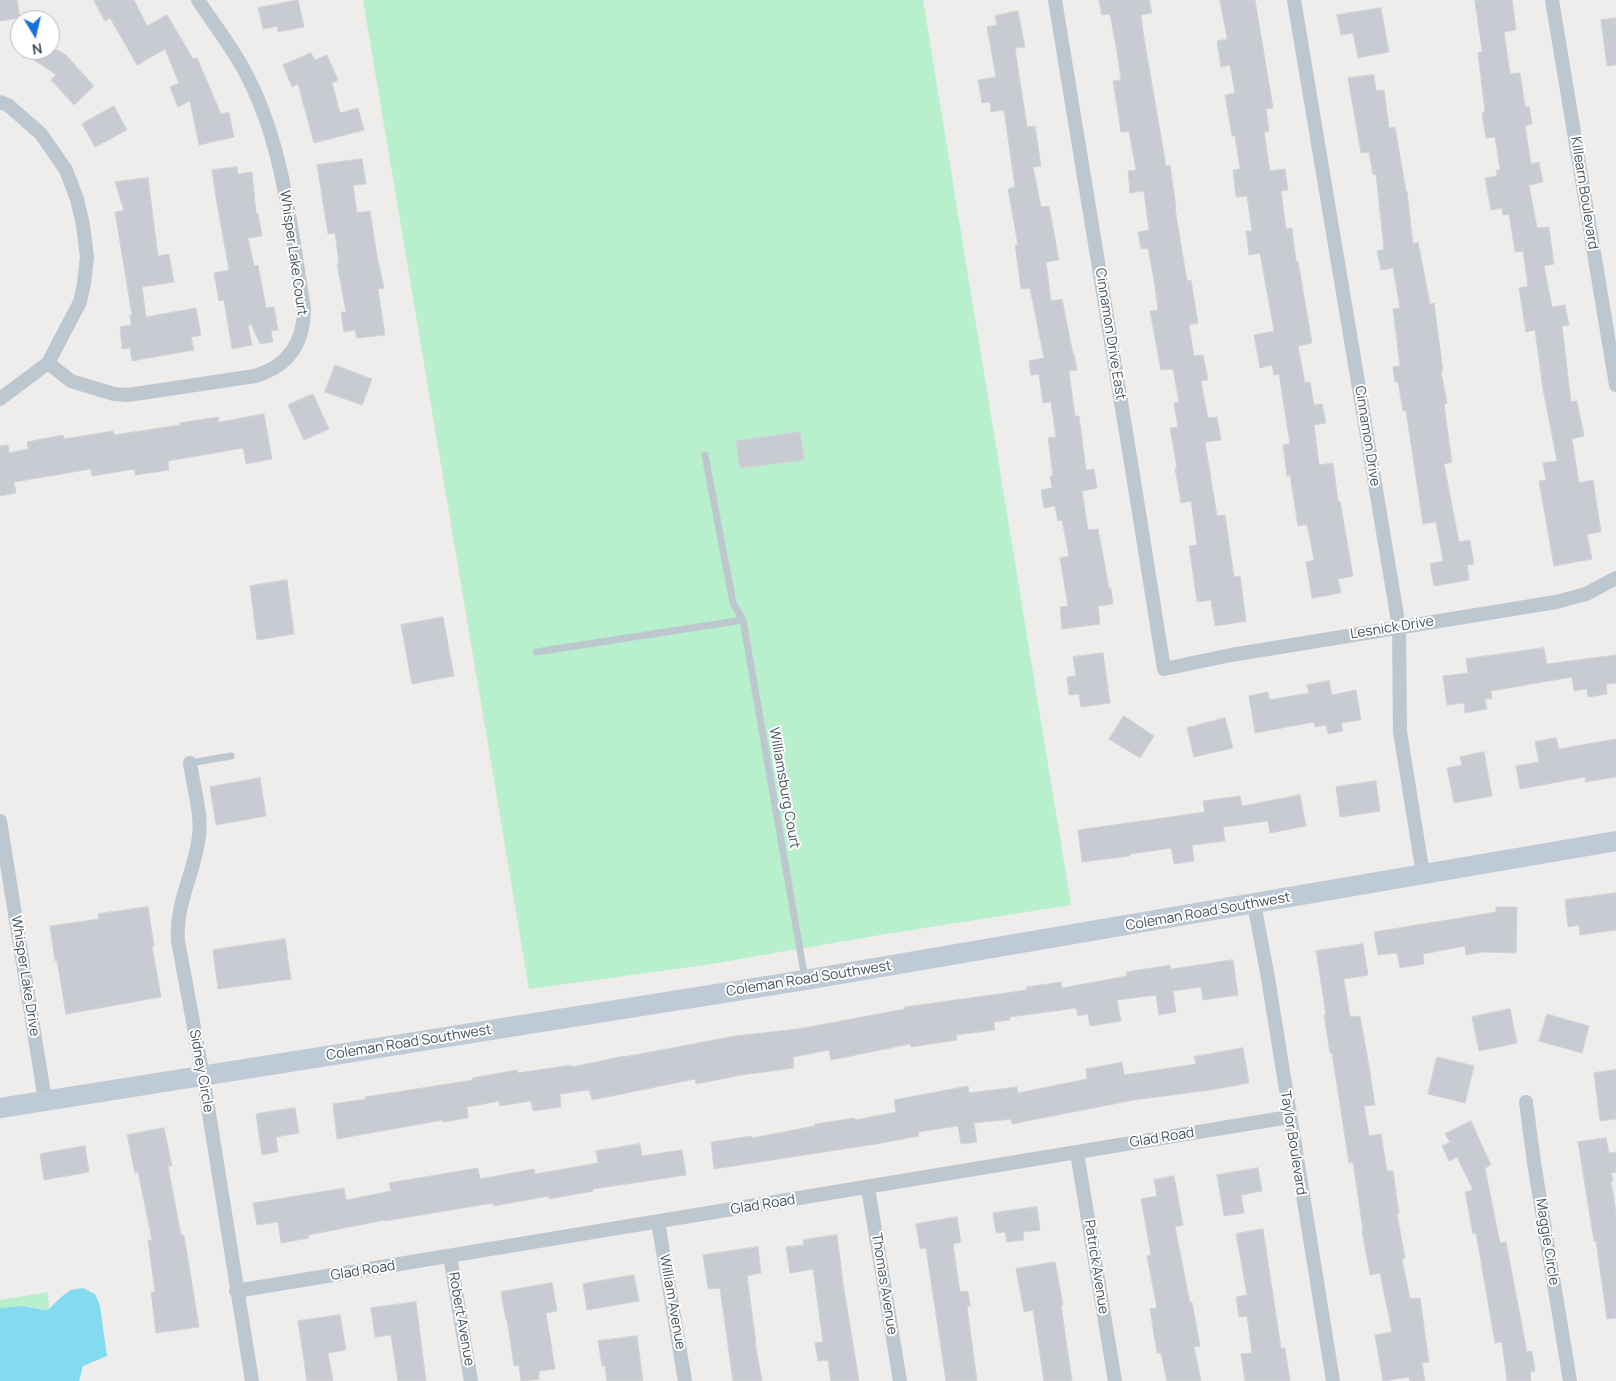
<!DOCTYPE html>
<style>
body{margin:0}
#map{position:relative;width:1616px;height:1381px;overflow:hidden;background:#efecec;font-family:Manrope,sans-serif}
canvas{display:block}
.north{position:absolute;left:10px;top:10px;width:50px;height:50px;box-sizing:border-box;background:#fff;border:1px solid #b4b9bd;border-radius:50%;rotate:171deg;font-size:14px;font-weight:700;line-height:20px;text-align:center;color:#44505a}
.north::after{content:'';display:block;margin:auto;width:18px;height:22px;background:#1473e1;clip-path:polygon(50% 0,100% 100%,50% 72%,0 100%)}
</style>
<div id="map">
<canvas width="1616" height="1381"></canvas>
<div class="north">N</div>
</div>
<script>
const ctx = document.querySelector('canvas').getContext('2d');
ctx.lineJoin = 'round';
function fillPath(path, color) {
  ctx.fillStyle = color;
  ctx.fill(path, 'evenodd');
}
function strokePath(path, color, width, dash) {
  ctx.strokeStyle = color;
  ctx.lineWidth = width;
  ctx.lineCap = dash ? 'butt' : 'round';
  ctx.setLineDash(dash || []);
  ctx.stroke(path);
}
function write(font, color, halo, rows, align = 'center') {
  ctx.font = font + ' Manrope,sans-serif';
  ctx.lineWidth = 4;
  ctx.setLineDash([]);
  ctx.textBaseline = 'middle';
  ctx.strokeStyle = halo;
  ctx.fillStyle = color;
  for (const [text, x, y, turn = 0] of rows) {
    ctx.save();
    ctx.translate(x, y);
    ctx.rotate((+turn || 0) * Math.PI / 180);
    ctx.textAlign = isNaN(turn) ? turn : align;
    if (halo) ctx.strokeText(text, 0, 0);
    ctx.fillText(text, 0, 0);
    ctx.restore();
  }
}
fillPath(new Path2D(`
 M 363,0 L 923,0 L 1071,905 L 886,934 L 705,965 L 529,989 Z
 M 48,1292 L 49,1309 L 44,1310 L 23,1306 L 0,1308 L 0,1300 Z`), '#b8efcc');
fillPath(new Path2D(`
 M 83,1288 L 95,1294 L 100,1306 L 107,1356 L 83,1366 L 79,1381 L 0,1381 L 0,1308 L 23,1306 L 44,1310 L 49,1309 L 61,1297 L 71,1290 Z`), '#84daee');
const building = new Path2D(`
 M 0,0 L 17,0 L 20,18 L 0,21 Z
 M 94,0 L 134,0 L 147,26 L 167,15 L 193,59 L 197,58 L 221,114 L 229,112 L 234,137 L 199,145 L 190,101 L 178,107 L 170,87 L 179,83 L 165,49 L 137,65 L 110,18 L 105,21 Z
 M 298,0 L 304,27 L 278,32 L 277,26 L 263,29 L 258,8 Z
 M 1099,0 L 1149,0 L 1152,13 L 1141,15 L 1143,32 L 1166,166 L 1170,165 L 1176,208 L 1175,208 L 1187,281 L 1191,280 L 1198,323 L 1189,325 L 1194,356 L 1203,355 L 1208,380 L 1201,381 L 1208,418 L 1217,417 L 1221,440 L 1205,442 L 1217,516 L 1225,515 L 1234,577 L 1240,576 L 1246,621 L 1215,626 L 1211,600 L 1197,602 L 1189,546 L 1197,545 L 1191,501 L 1181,503 L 1175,468 L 1177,468 L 1170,428 L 1178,427 L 1174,403 L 1179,402 L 1173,369 L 1161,370 L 1150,311 L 1158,310 L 1155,286 L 1148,248 L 1141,249 L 1138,232 L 1149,230 L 1144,191 L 1130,193 L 1128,171 L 1136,170 L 1129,131 L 1121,132 L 1118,112 L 1113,81 L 1121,80 L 1117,52 L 1110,14 L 1102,15 Z
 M 1220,0 L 1255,0 L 1273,108 L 1266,109 L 1269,131 L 1264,132 L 1270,171 L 1285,169 L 1288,190 L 1281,191 L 1286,229 L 1292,228 L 1296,261 L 1298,261 L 1312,343 L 1298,346 L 1305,383 L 1310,382 L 1314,405 L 1322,404 L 1326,423 L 1314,425 L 1319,465 L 1333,463 L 1338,501 L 1340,501 L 1353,576 L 1338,579 L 1341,593 L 1312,598 L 1306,562 L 1314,560 L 1307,524 L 1298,526 L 1290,475 L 1287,476 L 1283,445 L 1290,444 L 1279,374 L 1274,375 L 1272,365 L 1260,368 L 1254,335 L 1274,331 L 1260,253 L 1249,255 L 1246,231 L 1252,231 L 1247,196 L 1236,197 L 1233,170 L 1240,169 L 1235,136 L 1232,136 L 1225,95 L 1235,93 L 1230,65 L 1221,67 L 1217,41 L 1227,39 Z
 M 1475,0 L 1512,0 L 1516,30 L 1504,32 L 1510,74 L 1520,73 L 1525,107 L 1529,106 L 1532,124 L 1525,126 L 1531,164 L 1539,162 L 1543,182 L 1529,185 L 1537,228 L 1549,227 L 1554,264 L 1544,266 L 1552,307 L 1565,305 L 1569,325 L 1562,326 L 1571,402 L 1577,401 L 1584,436 L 1572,439 L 1579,483 L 1593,480 L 1601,532 L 1587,534 L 1592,559 L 1554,566 L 1539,481 L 1546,480 L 1543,463 L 1557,461 L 1543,389 L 1535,330 L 1526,332 L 1519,288 L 1528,286 L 1523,251 L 1515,252 L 1509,214 L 1503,215 L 1502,208 L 1491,210 L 1485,178 L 1497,176 L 1496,170 L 1500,170 L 1495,137 L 1486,138 L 1482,113 L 1485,112 L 1478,53 L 1482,52 Z
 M 1381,8 L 1389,52 L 1358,58 L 1353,33 L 1341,35 L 1337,15 Z
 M 1018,11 L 1025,47 L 1015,48 L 1027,127 L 1035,126 L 1041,166 L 1033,167 L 1041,207 L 1049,206 L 1059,260 L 1046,262 L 1051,301 L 1062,299 L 1073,354 L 1074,354 L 1077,370 L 1069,371 L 1075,416 L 1079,416 L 1086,470 L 1094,469 L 1097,488 L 1082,491 L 1088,530 L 1098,529 L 1109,588 L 1111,588 L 1113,604 L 1098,606 L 1100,624 L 1062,629 L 1060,607 L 1068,606 L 1060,558 L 1069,556 L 1062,520 L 1058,521 L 1055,506 L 1044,508 L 1041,490 L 1052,488 L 1050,476 L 1053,476 L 1048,438 L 1056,437 L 1051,402 L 1043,403 L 1039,374 L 1031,375 L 1029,361 L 1044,358 L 1030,288 L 1021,289 L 1015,245 L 1018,245 L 1008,189 L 1015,187 L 1004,110 L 991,112 L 990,102 L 982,103 L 978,80 L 996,77 L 987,27 L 997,25 L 995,16 Z
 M 1616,18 L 1616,65 L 1607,66 L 1601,20 Z
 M 19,50 L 57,50 L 66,55 L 94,86 L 74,105 L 51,80 L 56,75 Z
 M 311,53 L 315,60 L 327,55 L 338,80 L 332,83 L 340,113 L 358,108 L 364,130 L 314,143 L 298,84 L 292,87 L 283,65 Z
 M 1374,75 L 1376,91 L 1384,90 L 1389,128 L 1395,127 L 1406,191 L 1407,191 L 1413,244 L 1418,242 L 1430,304 L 1434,303 L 1443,371 L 1441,371 L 1447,403 L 1444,404 L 1452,462 L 1444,464 L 1459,542 L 1470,540 L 1474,564 L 1467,565 L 1469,580 L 1434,586 L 1430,564 L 1443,561 L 1436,522 L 1423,524 L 1406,411 L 1403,411 L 1398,382 L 1395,382 L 1393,367 L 1400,366 L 1393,309 L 1400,308 L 1393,268 L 1381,270 L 1377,251 L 1384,249 L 1376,174 L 1373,175 L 1369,152 L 1361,153 L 1348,78 Z
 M 114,106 L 127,130 L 95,147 L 82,124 Z
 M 362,159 L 366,184 L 353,185 L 357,213 L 370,211 L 377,256 L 384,288 L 378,289 L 385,335 L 357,338 L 355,330 L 344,332 L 341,312 L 346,312 L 337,264 L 339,263 L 335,233 L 328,234 L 317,165 Z
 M 237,167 L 238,174 L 252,172 L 256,213 L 258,213 L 262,236 L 248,238 L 254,266 L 258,265 L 266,308 L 274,307 L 278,330 L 271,331 L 273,342 L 260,344 L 251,324 L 248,325 L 252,345 L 232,349 L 224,300 L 219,301 L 214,273 L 229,270 L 216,198 L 212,170 Z
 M 148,178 L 158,256 L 169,254 L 174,282 L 142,287 L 146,317 L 196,308 L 201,335 L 191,337 L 194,350 L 132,361 L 130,348 L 122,349 L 120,327 L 131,325 L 130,315 L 132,315 L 115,212 L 124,211 L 115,182 Z
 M 335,365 L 372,379 L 362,405 L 325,392 Z
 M 313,394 L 329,429 L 304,440 L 288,405 Z
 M 264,414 L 272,459 L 246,464 L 243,448 L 168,461 L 169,470 L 135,475 L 135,469 L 92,476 L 91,469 L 14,482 L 16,493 L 0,496 L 0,446 L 8,445 L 9,453 L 28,449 L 27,442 L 63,435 L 64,439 L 113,431 L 114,435 L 180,425 L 180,423 L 218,417 L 219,422 Z
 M 800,432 L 804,460 L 740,468 L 736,441 Z
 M 287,580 L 294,634 L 257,640 L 250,586 Z
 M 443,617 L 454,676 L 412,684 L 401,625 Z
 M 1544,648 L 1547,664 L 1616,655 L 1616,683 L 1606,684 L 1607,694 L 1588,697 L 1587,689 L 1574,691 L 1572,677 L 1491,691 L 1492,699 L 1485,699 L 1487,709 L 1465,713 L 1464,703 L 1447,705 L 1443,676 L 1468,673 L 1466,659 Z
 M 1103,653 L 1110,703 L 1081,707 L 1079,694 L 1069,695 L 1067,677 L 1076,676 L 1073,657 Z
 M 1329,681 L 1332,695 L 1356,690 L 1361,720 L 1341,723 L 1343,731 L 1328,734 L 1326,725 L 1315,727 L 1314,722 L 1255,733 L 1249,696 L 1268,692 L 1269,700 L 1309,693 L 1307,685 Z
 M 1124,716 L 1154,736 L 1140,758 L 1109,739 Z
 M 1225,718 L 1233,748 L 1194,757 L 1187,728 Z
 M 1556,738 L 1559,749 L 1616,739 L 1616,777 L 1585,782 L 1585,777 L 1520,789 L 1516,766 L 1539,762 L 1535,742 Z
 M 1484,752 L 1492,796 L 1454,803 L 1447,768 L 1462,765 L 1460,757 Z
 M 260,778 L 266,816 L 216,825 L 210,787 Z
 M 1376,781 L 1380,811 L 1340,817 L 1336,787 Z
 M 1300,795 L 1306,826 L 1270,833 L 1268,821 L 1223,827 L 1225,841 L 1192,845 L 1194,861 L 1174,864 L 1171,848 L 1130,854 L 1130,856 L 1082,862 L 1078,830 L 1205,812 L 1203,801 L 1240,796 L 1242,806 Z
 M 1616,893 L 1616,930 L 1580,935 L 1579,925 L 1568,927 L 1565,900 Z
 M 148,907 L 154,946 L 152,946 L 161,997 L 66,1014 L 57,960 L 55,961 L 50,926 L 99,919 L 98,914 Z
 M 1496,907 L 1517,907 L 1516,953 L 1483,952 L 1466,955 L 1465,946 L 1423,954 L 1424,964 L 1400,968 L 1397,953 L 1378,955 L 1374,932 L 1496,912 Z
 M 285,939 L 291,979 L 218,989 L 213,950 Z
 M 1363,944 L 1368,975 L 1344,979 L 1350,1017 L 1360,1016 L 1369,1066 L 1375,1105 L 1364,1106 L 1369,1136 L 1381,1134 L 1387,1171 L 1393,1171 L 1399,1214 L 1397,1214 L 1405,1258 L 1402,1259 L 1410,1299 L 1420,1298 L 1429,1362 L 1422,1363 L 1425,1381 L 1410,1381 L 1409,1377 L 1383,1381 L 1375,1335 L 1392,1332 L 1380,1273 L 1370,1275 L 1362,1231 L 1363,1230 L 1353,1162 L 1349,1163 L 1332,1053 L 1330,1053 L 1324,1015 L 1326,1015 L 1316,951 Z
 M 1233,960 L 1238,995 L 1203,1000 L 1201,987 L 1173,991 L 1176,1012 L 1159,1015 L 1156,995 L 1117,1000 L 1121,1021 L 1090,1026 L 1088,1014 L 1078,1016 L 1076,1008 L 1010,1017 L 1010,1020 L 994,1022 L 995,1030 L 956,1035 L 957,1040 L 911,1047 L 910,1044 L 831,1060 L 829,1050 L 793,1057 L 794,1068 L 741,1075 L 696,1084 L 695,1079 L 592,1100 L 589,1090 L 560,1094 L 561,1107 L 533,1111 L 531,1101 L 500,1106 L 499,1101 L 467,1107 L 468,1118 L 443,1122 L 443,1120 L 337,1139 L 333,1104 L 366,1099 L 365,1097 L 473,1080 L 472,1078 L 517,1070 L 518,1073 L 572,1065 L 572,1067 L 624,1056 L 624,1057 L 735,1036 L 798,1029 L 905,1009 L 905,1007 L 1027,990 L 1026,987 L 1061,982 L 1062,988 L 1127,976 L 1126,972 L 1170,965 L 1170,969 Z
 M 1510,1009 L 1517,1043 L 1479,1051 L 1472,1017 Z
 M 1547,1014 L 1589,1026 L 1582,1053 L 1539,1041 Z
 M 1243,1048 L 1249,1083 L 1210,1090 L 1134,1100 L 1012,1124 L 1011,1119 L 974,1123 L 977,1142 L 961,1144 L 958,1126 L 918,1132 L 919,1136 L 876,1144 L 714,1169 L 711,1142 L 752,1136 L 752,1138 L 815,1126 L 815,1124 L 855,1118 L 855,1120 L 896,1112 L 894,1100 L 968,1086 L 969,1093 L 1017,1087 L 1018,1093 L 1087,1079 L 1086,1069 L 1122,1062 L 1124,1075 L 1196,1064 L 1194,1057 Z
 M 1437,1057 L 1474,1066 L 1465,1103 L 1428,1094 Z
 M 1616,1070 L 1616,1119 L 1600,1121 L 1594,1073 Z
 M 295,1108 L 299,1133 L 276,1137 L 278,1152 L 262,1155 L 256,1114 Z
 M 1471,1121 L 1491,1165 L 1485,1168 L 1500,1243 L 1506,1242 L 1527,1352 L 1532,1351 L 1535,1371 L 1530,1372 L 1531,1381 L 1507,1381 L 1502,1342 L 1495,1343 L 1476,1233 L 1473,1234 L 1465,1192 L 1473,1190 L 1457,1157 L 1449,1161 L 1442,1146 L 1450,1142 L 1445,1134 Z
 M 164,1128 L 172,1166 L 168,1166 L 181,1235 L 184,1235 L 199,1327 L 156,1333 L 151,1292 L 155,1292 L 148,1240 L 152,1240 L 138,1172 L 135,1173 L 127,1135 Z
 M 1606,1138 L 1609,1153 L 1616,1152 L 1616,1172 L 1611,1173 L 1613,1181 L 1611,1181 L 1616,1211 L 1616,1318 L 1607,1319 L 1596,1241 L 1594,1241 L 1578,1142 Z
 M 640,1144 L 642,1156 L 682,1150 L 686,1175 L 593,1189 L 593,1191 L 549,1199 L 549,1196 L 494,1206 L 493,1203 L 385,1221 L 385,1220 L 308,1235 L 309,1238 L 281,1243 L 278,1222 L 257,1225 L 253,1203 L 344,1188 L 346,1200 L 391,1191 L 389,1183 L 478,1168 L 480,1179 L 534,1169 L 535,1174 L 598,1163 L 596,1151 Z
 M 85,1146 L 89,1172 L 44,1180 L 40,1154 Z
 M 1258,1168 L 1262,1191 L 1241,1195 L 1244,1213 L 1224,1216 L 1217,1175 Z
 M 1174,1176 L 1183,1225 L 1175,1227 L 1190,1303 L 1192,1302 L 1200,1346 L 1194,1347 L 1201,1381 L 1167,1381 L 1161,1353 L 1157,1353 L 1150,1309 L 1157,1308 L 1147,1256 L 1151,1255 L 1141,1199 L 1157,1196 L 1154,1180 Z
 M 1037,1207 L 1040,1230 L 1023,1232 L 1024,1240 L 1007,1242 L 1005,1232 L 996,1233 L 993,1213 Z
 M 957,1217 L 961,1242 L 953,1244 L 960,1292 L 968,1291 L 970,1306 L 967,1307 L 977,1381 L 946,1381 L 926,1248 L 920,1249 L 916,1224 Z
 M 1263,1229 L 1281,1348 L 1285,1348 L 1290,1381 L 1245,1381 L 1241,1354 L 1252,1353 L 1247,1316 L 1239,1317 L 1236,1297 L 1247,1295 L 1236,1234 Z
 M 837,1235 L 843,1283 L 859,1381 L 831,1381 L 828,1360 L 818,1361 L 815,1343 L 823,1342 L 813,1269 L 790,1273 L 786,1247 L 804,1245 L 803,1240 Z
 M 758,1247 L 761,1273 L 747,1276 L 756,1343 L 755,1343 L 762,1381 L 733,1381 L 720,1288 L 708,1289 L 703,1255 Z
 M 1055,1262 L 1063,1305 L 1061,1305 L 1072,1381 L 1044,1381 L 1033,1310 L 1024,1312 L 1016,1269 Z
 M 634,1275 L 639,1301 L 587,1310 L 583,1284 Z
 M 552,1283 L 557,1311 L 546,1313 L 555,1369 L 539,1371 L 539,1379 L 521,1381 L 519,1365 L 514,1366 L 507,1319 L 506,1320 L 501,1292 Z
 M 416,1302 L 426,1381 L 398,1381 L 391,1335 L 375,1337 L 371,1308 Z
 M 340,1315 L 346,1350 L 328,1353 L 333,1381 L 307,1381 L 298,1321 Z
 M 637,1336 L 643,1381 L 607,1381 L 605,1366 L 602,1366 L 598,1341 Z`);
fillPath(building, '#c9cbd2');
strokePath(building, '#d0d3d8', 1);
strokePath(new Path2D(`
 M 705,455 L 733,603 L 743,620 L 805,979
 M 536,652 L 743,620
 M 190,763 L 231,756`), '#bcc7cf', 7);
strokePath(new Path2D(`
 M 1055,0 L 1132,469 L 1164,669 L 1231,655 L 1556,602 L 1586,594 L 1616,578
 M 1294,0 L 1399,627 L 1400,732 L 1423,874
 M 1552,0 L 1616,385
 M 0,102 L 8,105 L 41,134 L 66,170 L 77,199 L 83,225 L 87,257 L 84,284 L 80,302 L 48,363 L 0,399
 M 48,363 L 71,381 L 114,394 L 128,395 L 255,376 C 289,366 304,342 304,308 C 290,227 284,143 244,70 C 231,46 213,23 198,0
 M 190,763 C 193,785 202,814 199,836 C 195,872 175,904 178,941 L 203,1076 L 252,1381
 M 0,821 L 45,1100
 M 1254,904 L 1267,972 L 1333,1381
 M 1526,1102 L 1534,1163 L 1570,1381
 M 1077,1153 L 1115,1381
 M 868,1188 L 900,1381
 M 658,1222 L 685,1381
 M 450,1256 L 471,1381
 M 236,1291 L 1289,1117`), '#bcc7cf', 14);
strokePath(new Path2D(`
 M 0,1108 L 805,980 L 1616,841`), '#becad6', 20);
write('14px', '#44505a', '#fff', [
 ["Killearn Boulevard",1584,193,81],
 ["Whisper Lake Court",293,253,82],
 ["Cinnamon Drive East",1110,334,81],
 ["Cinnamon Drive",1367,436,81],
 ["Lesnick Drive",1392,628,-9],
 ["Williamsburg Court",784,788,80],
 ["Coleman Road Southwest",1208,912,-10],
 ["Whisper Lake Drive",25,976,81],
 ["Coleman Road Southwest",809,979,-9],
 ["Coleman Road Southwest",409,1043,-9],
 ["Sidney Circle",201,1071,80],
 ["Glad Road",1162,1138,-9],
 ["Taylor Boulevard",1293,1143,81],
 ["Glad Road",763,1205,-9],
 ["Maggie Circle",1547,1242,81],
 ["Patrick Avenue",1096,1267,81],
 ["Glad Road",363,1271,-9],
 ["Thomas Avenue",884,1284,81],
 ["William Avenue",672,1302,80],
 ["Robert Avenue",461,1319,80]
]);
</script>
